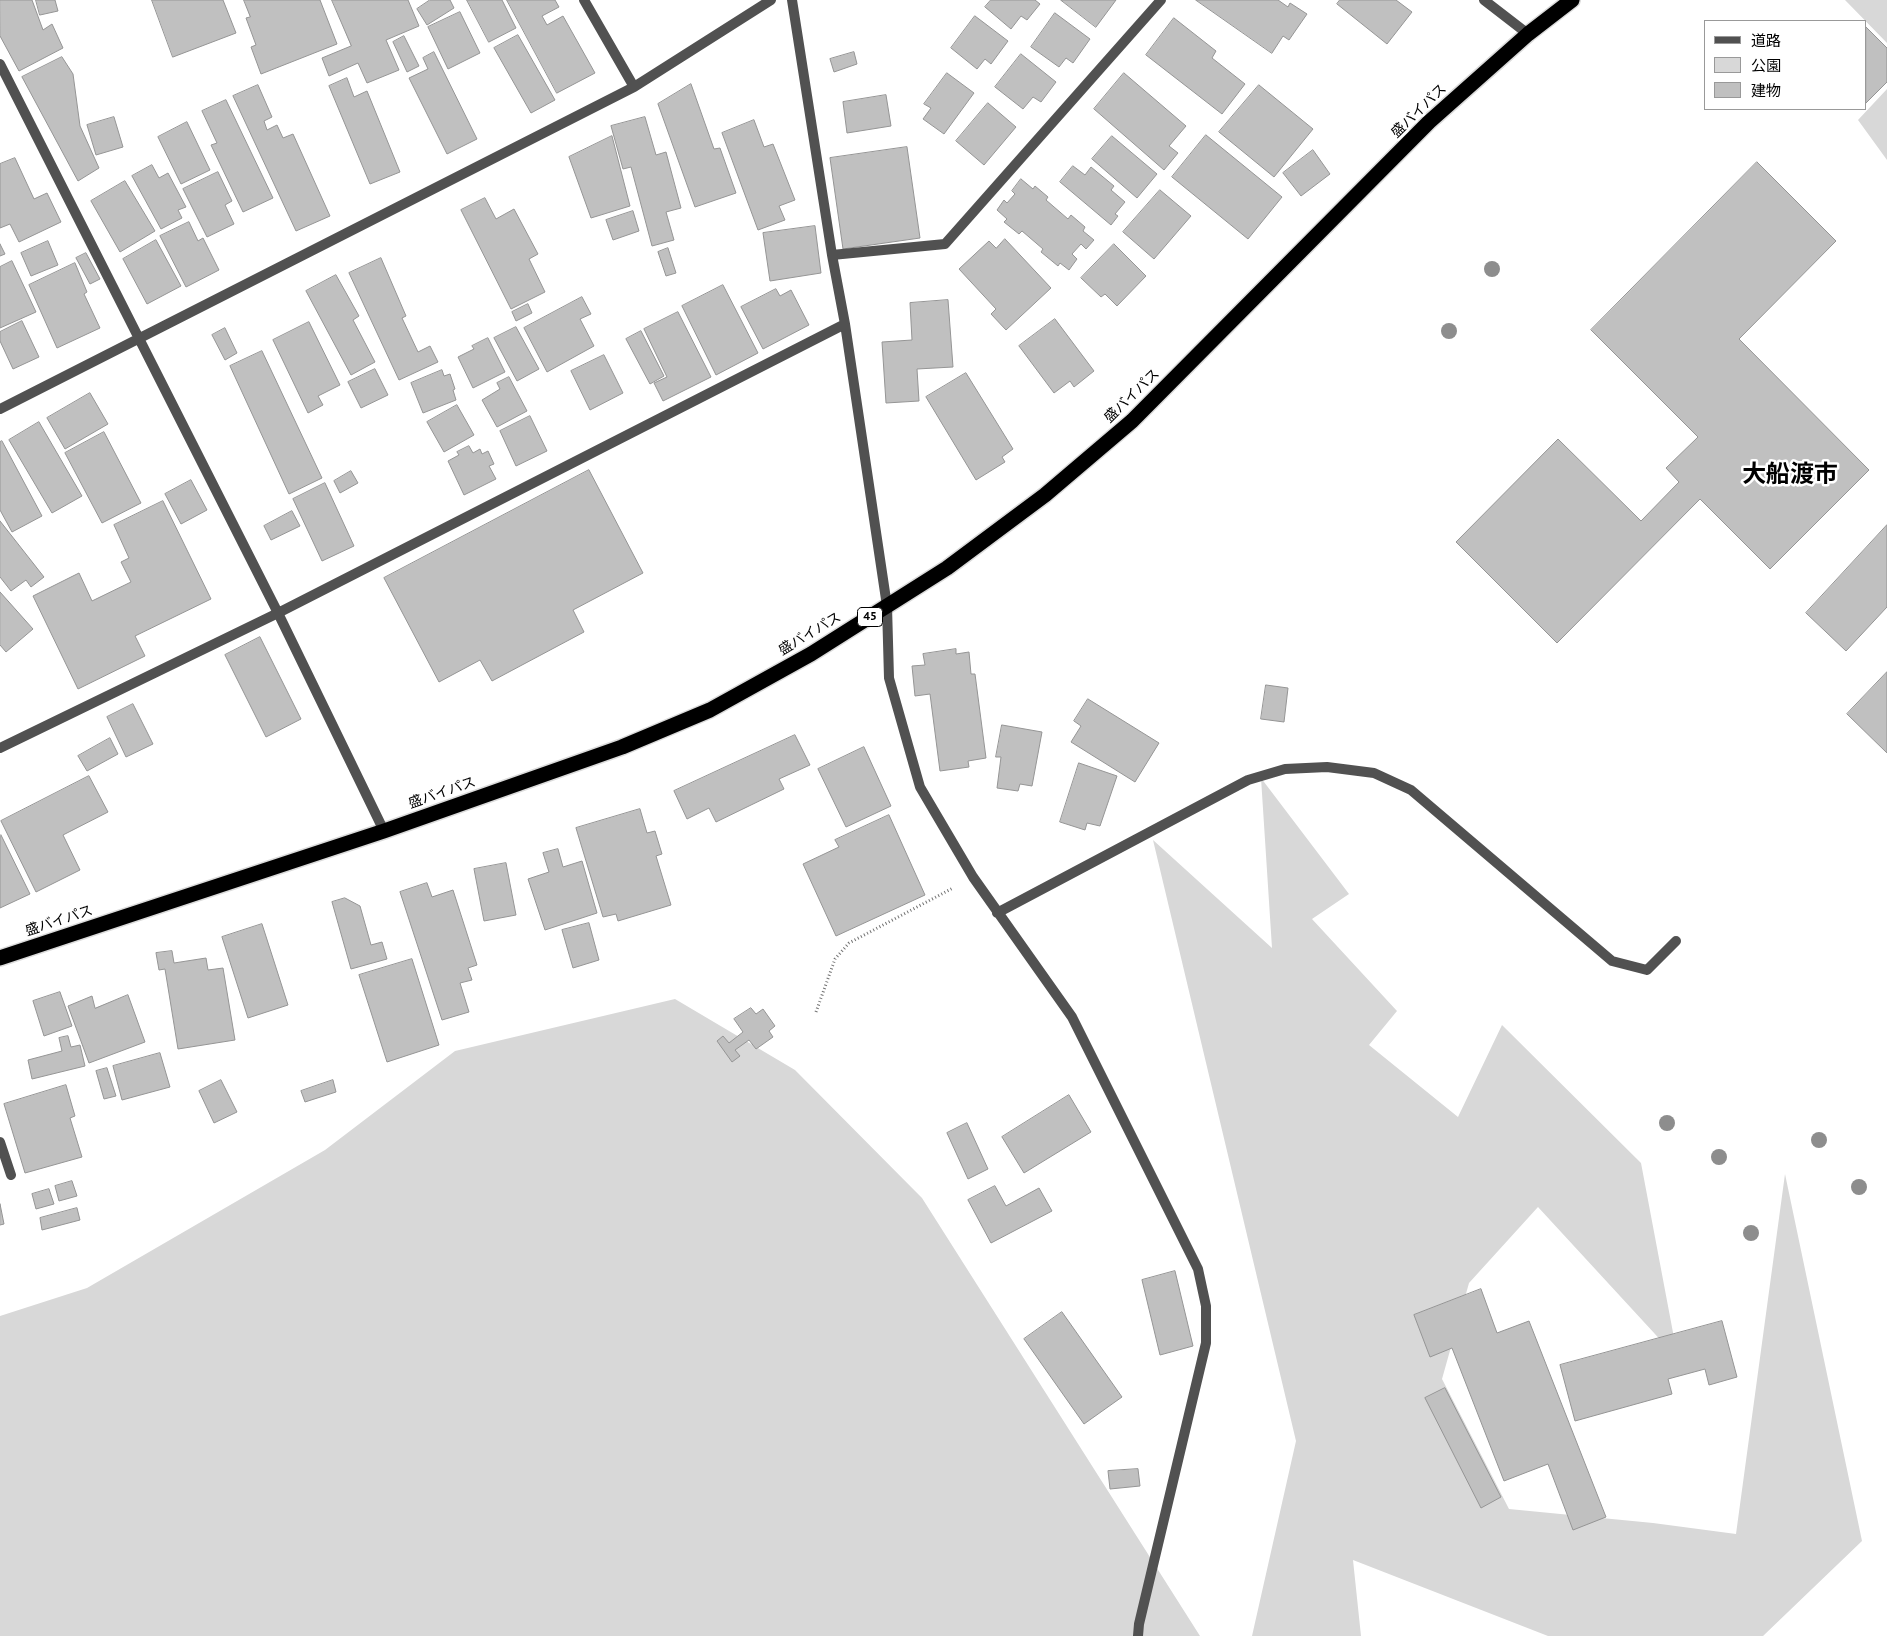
<!DOCTYPE html>
<meta charset="utf-8">
<style>
body{margin:0}
#map{position:relative;width:1887px;height:1636px;overflow:hidden;background:#fff;font-family:"PT Sans","Noto Sans JP",sans-serif}
canvas{display:block}
.legend{position:absolute;left:1704px;top:20px;width:162px;height:90px;box-sizing:border-box;background:#fff;border:1px solid #999;margin:0;padding:6px 9px;list-style:none;font-size:15px;color:#000}
.legend li{display:flex;align-items:center;gap:10px;height:25px}
.legend b{width:25px;border:1px solid #999}
</style>
<div id="map">
<canvas width="1887" height="1636"></canvas>
<ul class="legend">
<li><b style="height:6px;background:#515151"></b>道路</li>
<li><b style="height:14px;background:#d8d8d8"></b>公園</li>
<li><b style="height:14px;background:#c0c0c0"></b>建物</li>
</ul>
</div>
<script>
const ctx = document.querySelector('canvas').getContext('2d');
ctx.lineJoin = 'round';
function fillPath(path, color) {
  ctx.fillStyle = color;
  ctx.fill(path, 'evenodd');
}
function strokePath(path, color, width, dash) {
  ctx.strokeStyle = color;
  ctx.lineWidth = width;
  ctx.lineCap = dash ? 'butt' : 'round';
  ctx.setLineDash(dash || []);
  ctx.stroke(path);
}
function write(font, color, halo, rows, align = 'center') {
  ctx.font = font + ' "PT Sans","Noto Sans JP",sans-serif';
  ctx.lineWidth = 5;
  ctx.setLineDash([]);
  ctx.textBaseline = 'middle';
  ctx.strokeStyle = halo;
  ctx.fillStyle = color;
  for (const [text, x, y, turn = 0] of rows) {
    ctx.save();
    ctx.translate(x, y);
    ctx.rotate((+turn || 0) * Math.PI / 180);
    ctx.textAlign = isNaN(turn) ? turn : align;
    if (halo) ctx.strokeText(text, 0, 0);
    ctx.fillText(text, 0, 0);
    ctx.restore();
  }
}
fillPath(new Path2D(`
 M 1845,0 L 1887,0 L 1887,43 Z
 M 1887,89 L 1887,160 L 1858,120 Z
 M 1261,778 L 1349,894 L 1312,919 L 1397,1011 L 1369,1045 L 1458,1117 L 1502,1025 L 1641,1163 L 1678,1359 L 1538,1207 L 1469,1283 L 1442,1379 L 1509,1509 L 1653,1523 L 1736,1534 L 1785,1174 L 1862,1541 L 1763,1636 L 1548,1636 L 1353,1560 L 1361,1636 L 1252,1636 L 1296,1441 L 1153,840 L 1272,948 Z
 M 675,999 L 795,1070 L 922,1198 L 1200,1636 L 0,1636 L 0,1316 L 87,1288 L 325,1150 L 455,1051 Z`), '#d8d8d8');
const building = new Path2D(`
 M 0,0 L 32,0 L 43,30 L 52,24 L 63,48 L 19,71 L 0,36 Z
 M 36,0 L 55,0 L 58,11 L 40,15 Z
 M 152,0 L 223,0 L 236,33 L 173,57 Z
 M 244,0 L 320,0 L 337,44 L 261,74 L 251,47 L 256,45 L 246,18 L 250,17 Z
 M 332,0 L 408,0 L 419,26 L 386,40 L 399,70 L 367,83 L 358,63 L 329,76 L 322,58 L 351,46 Z
 M 430,0 L 450,0 L 454,8 L 427,25 L 417,9 Z
 M 467,0 L 502,0 L 516,28 L 489,42 Z
 M 507,0 L 555,0 L 559,7 L 542,16 L 547,25 L 563,16 L 595,73 L 557,93 Z
 M 991,0 L 1035,0 L 1040,4 L 1027,20 L 1021,16 L 1011,29 L 985,7 Z
 M 1061,0 L 1116,0 L 1096,27 Z
 M 1196,0 L 1278,0 L 1288,7 L 1290,3 L 1307,14 L 1289,40 L 1283,36 L 1272,53 Z
 M 1340,0 L 1396,0 L 1412,12 L 1387,44 L 1337,4 Z
 M 460,12 L 480,53 L 448,69 L 428,27 Z
 M 1055,13 L 1090,39 L 1073,63 L 1066,58 L 1059,67 L 1031,47 Z
 M 975,16 L 1008,41 L 991,64 L 985,59 L 977,69 L 951,48 Z
 M 1174,18 L 1216,51 L 1212,58 L 1245,84 L 1222,114 L 1146,55 Z
 M 1866,27 L 1887,48 L 1887,82 L 1866,103 Z
 M 518,35 L 555,100 L 531,113 L 494,48 Z
 M 404,36 L 419,66 L 407,72 L 393,42 Z
 M 434,52 L 477,139 L 447,154 L 409,78 L 428,69 L 423,58 Z
 M 854,52 L 857,64 L 834,72 L 830,59 Z
 M 1021,54 L 1056,82 L 1041,102 L 1033,97 L 1023,109 L 995,87 Z
 M 62,57 L 73,74 L 80,126 L 99,168 L 78,181 L 22,77 Z
 M 947,73 L 974,93 L 944,134 L 923,119 L 931,108 L 924,104 Z
 M 1124,73 L 1186,126 L 1169,146 L 1178,153 L 1164,170 L 1094,109 Z
 M 347,78 L 354,97 L 367,91 L 400,172 L 370,184 L 329,86 Z
 M 691,84 L 714,149 L 720,148 L 736,193 L 695,207 L 658,104 Z
 M 258,85 L 272,117 L 264,121 L 267,130 L 277,125 L 283,138 L 293,134 L 330,216 L 296,231 L 233,96 Z
 M 1259,85 L 1313,129 L 1274,177 L 1219,132 Z
 M 886,95 L 891,126 L 847,133 L 843,102 Z
 M 226,100 L 273,198 L 243,212 L 211,145 L 217,143 L 202,111 Z
 M 988,103 L 1016,127 L 984,165 L 956,141 Z
 M 114,117 L 123,147 L 96,155 L 87,125 Z
 M 645,117 L 656,155 L 666,152 L 681,208 L 666,212 L 674,240 L 652,246 L 631,167 L 623,169 L 611,126 Z
 M 754,120 L 764,147 L 773,144 L 795,200 L 779,206 L 785,220 L 758,230 L 722,133 Z
 M 187,122 L 210,170 L 181,184 L 158,137 Z
 M 1206,135 L 1282,197 L 1248,239 L 1172,177 Z
 M 612,136 L 630,206 L 591,218 L 569,157 Z
 M 1112,136 L 1157,174 L 1137,198 L 1092,159 Z
 M 907,147 L 920,238 L 843,249 L 830,158 Z
 M 1313,150 L 1330,174 L 1301,196 L 1283,173 Z
 M 15,158 L 34,199 L 47,193 L 61,222 L 19,242 L 10,224 L 0,228 L 0,164 Z
 M 1757,162 L 1836,241 L 1739,339 L 1869,470 L 1770,569 L 1700,499 L 1557,643 L 1456,542 L 1558,439 L 1641,521 L 1679,482 L 1666,468 L 1698,437 L 1591,330 Z
 M 152,165 L 159,178 L 168,173 L 186,207 L 178,210 L 182,218 L 161,229 L 132,176 Z
 M 1073,166 L 1085,175 L 1091,167 L 1114,186 L 1111,190 L 1125,202 L 1115,214 L 1118,216 L 1111,225 L 1060,182 Z
 M 218,172 L 232,201 L 225,205 L 234,224 L 207,237 L 183,189 Z
 M 1021,179 L 1033,189 L 1035,186 L 1048,197 L 1046,200 L 1068,219 L 1071,215 L 1085,227 L 1083,231 L 1094,240 L 1086,249 L 1081,244 L 1072,254 L 1077,259 L 1069,270 L 1060,263 L 1058,266 L 1041,252 L 1043,249 L 1022,231 L 1019,234 L 1004,222 L 1007,219 L 997,210 L 1004,200 L 1007,203 L 1015,194 L 1012,191 Z
 M 125,181 L 155,231 L 120,252 L 91,201 Z
 M 1160,190 L 1191,216 L 1154,259 L 1123,232 Z
 M 485,198 L 496,219 L 514,209 L 538,254 L 529,259 L 545,292 L 511,309 L 461,210 Z
 M 633,211 L 639,231 L 613,240 L 606,220 Z
 M 189,222 L 198,241 L 203,238 L 219,270 L 186,287 L 160,236 Z
 M 815,226 L 821,273 L 770,281 L 763,233 Z
 M 1005,239 L 1051,288 L 1006,330 L 991,314 L 996,309 L 959,269 L 989,241 L 996,248 Z
 M 156,240 L 181,286 L 147,304 L 123,259 Z
 M 48,241 L 58,265 L 31,276 L 21,253 Z
 M 0,244 L 5,254 L 0,256 Z
 M 1114,244 L 1146,276 L 1117,306 L 1105,294 L 1101,297 L 1081,278 Z
 M 668,248 L 676,273 L 666,276 L 658,252 Z
 M 86,253 L 100,279 L 90,284 L 76,258 Z
 M 381,258 L 406,316 L 402,318 L 418,352 L 430,346 L 438,362 L 399,380 L 349,273 Z
 M 12,261 L 36,312 L 0,328 L 0,267 Z
 M 75,263 L 87,292 L 84,294 L 100,328 L 57,348 L 29,285 Z
 M 336,275 L 359,316 L 353,320 L 375,362 L 351,375 L 306,291 Z
 M 723,285 L 758,353 L 716,375 L 682,306 Z
 M 776,289 L 780,296 L 791,290 L 809,325 L 763,349 L 741,307 Z
 M 582,297 L 591,314 L 580,319 L 594,346 L 547,372 L 524,328 Z
 M 948,300 L 953,367 L 917,369 L 919,401 L 886,403 L 882,342 L 912,340 L 910,303 Z
 M 528,304 L 532,313 L 516,321 L 512,312 Z
 M 678,312 L 711,377 L 663,401 L 654,383 L 667,377 L 644,329 Z
 M 1055,319 L 1094,371 L 1074,387 L 1070,381 L 1054,393 L 1019,346 Z
 M 22,321 L 39,357 L 13,369 L 0,341 L 0,332 Z
 M 309,322 L 340,385 L 318,396 L 323,405 L 308,413 L 273,340 Z
 M 516,327 L 539,369 L 517,381 L 494,338 Z
 M 225,328 L 237,353 L 225,360 L 212,335 Z
 M 641,331 L 664,376 L 650,384 L 626,339 Z
 M 488,338 L 505,372 L 473,388 L 458,357 L 474,349 L 472,346 Z
 M 262,351 L 322,478 L 289,494 L 230,366 Z
 M 604,355 L 623,393 L 590,410 L 571,371 Z
 M 375,369 L 388,395 L 361,408 L 348,382 Z
 M 442,370 L 444,376 L 450,374 L 455,389 L 453,390 L 456,400 L 423,413 L 411,383 Z
 M 966,373 L 1013,449 L 1002,457 L 1005,462 L 976,480 L 926,397 Z
 M 509,377 L 527,411 L 497,427 L 482,400 L 500,389 L 497,383 Z
 M 90,393 L 108,424 L 65,449 L 47,418 Z
 M 457,405 L 474,435 L 444,452 L 427,422 Z
 M 530,416 L 547,451 L 516,466 L 500,431 Z
 M 39,422 L 82,496 L 52,513 L 9,440 Z
 M 104,432 L 141,503 L 102,523 L 65,453 Z
 M 2,441 L 42,516 L 12,532 L 0,510 L 0,442 Z
 M 469,446 L 473,453 L 480,449 L 482,454 L 488,451 L 494,464 L 489,466 L 496,479 L 464,495 L 448,461 L 459,455 L 457,452 Z
 M 589,470 L 643,573 L 573,610 L 584,632 L 492,681 L 480,660 L 439,682 L 384,578 Z
 M 351,471 L 358,483 L 340,493 L 334,481 Z
 M 191,480 L 207,510 L 181,524 L 165,494 Z
 M 325,483 L 354,546 L 322,561 L 293,499 Z
 M 163,501 L 211,599 L 135,636 L 145,656 L 78,689 L 33,596 L 79,573 L 92,601 L 131,582 L 121,562 L 129,558 L 114,525 Z
 M 292,511 L 300,526 L 271,540 L 264,526 Z
 M 0,521 L 44,577 L 31,587 L 26,580 L 11,591 L 0,577 Z
 M 1887,525 L 1887,607 L 1846,651 L 1806,613 Z
 M 0,592 L 33,629 L 6,652 L 0,645 Z
 M 260,637 L 301,719 L 266,737 L 225,655 Z
 M 956,649 L 956,654 L 969,652 L 971,674 L 975,674 L 986,758 L 968,761 L 969,767 L 940,771 L 930,694 L 915,696 L 912,666 L 925,665 L 923,654 Z
 M 1887,672 L 1887,753 L 1847,714 Z
 M 1266,685 L 1288,688 L 1284,722 L 1261,719 Z
 M 1088,699 L 1159,743 L 1135,782 L 1071,742 L 1081,726 L 1074,721 Z
 M 133,704 L 153,744 L 126,757 L 107,717 Z
 M 1002,725 L 1042,732 L 1032,786 L 1020,784 L 1018,791 L 997,788 L 1001,757 L 996,757 Z
 M 795,735 L 810,765 L 779,779 L 784,789 L 716,822 L 709,808 L 687,819 L 674,791 Z
 M 110,738 L 118,754 L 87,771 L 78,756 Z
 M 864,747 L 891,806 L 846,827 L 818,769 Z
 M 1079,763 L 1117,776 L 1100,826 L 1087,823 L 1085,830 L 1060,822 Z
 M 89,776 L 108,812 L 63,835 L 80,870 L 36,892 L 1,821 Z
 M 640,809 L 647,833 L 655,831 L 662,854 L 656,856 L 671,905 L 618,921 L 616,914 L 603,917 L 576,828 Z
 M 889,815 L 925,895 L 836,936 L 803,864 L 839,847 L 835,840 Z
 M 1,835 L 30,894 L 0,908 L 0,836 Z
 M 558,849 L 563,867 L 582,861 L 597,913 L 545,930 L 528,879 L 549,872 L 543,853 Z
 M 506,863 L 516,915 L 484,921 L 474,869 Z
 M 427,883 L 432,897 L 453,890 L 477,965 L 468,968 L 472,980 L 460,983 L 469,1012 L 442,1020 L 400,892 Z
 M 345,898 L 360,906 L 371,945 L 382,942 L 387,959 L 351,969 L 332,902 Z
 M 589,923 L 599,960 L 573,968 L 562,930 Z
 M 262,924 L 288,1005 L 248,1018 L 222,937 Z
 M 172,951 L 174,963 L 206,958 L 208,970 L 223,968 L 235,1040 L 178,1049 L 165,969 L 159,970 L 156,953 Z
 M 412,959 L 439,1045 L 387,1062 L 359,975 Z
 M 60,992 L 72,1026 L 44,1036 L 33,1001 Z
 M 128,995 L 145,1042 L 89,1063 L 68,1006 L 92,996 L 95,1008 Z
 M 751,1008 L 756,1014 L 763,1009 L 775,1026 L 769,1031 L 773,1037 L 756,1049 L 749,1040 L 735,1050 L 740,1056 L 732,1062 L 717,1041 L 723,1036 L 729,1043 L 743,1032 L 734,1019 Z
 M 68,1036 L 71,1047 L 80,1045 L 85,1066 L 32,1079 L 28,1060 L 62,1051 L 59,1038 Z
 M 160,1053 L 170,1087 L 122,1100 L 113,1066 Z
 M 107,1068 L 116,1096 L 104,1099 L 96,1071 Z
 M 221,1080 L 237,1112 L 214,1123 L 199,1091 Z
 M 333,1080 L 336,1092 L 305,1102 L 301,1091 Z
 M 66,1085 L 75,1116 L 70,1118 L 82,1157 L 25,1173 L 4,1104 Z
 M 1069,1095 L 1091,1132 L 1024,1173 L 1002,1137 Z
 M 967,1123 L 988,1169 L 968,1179 L 947,1133 Z
 M 72,1181 L 77,1196 L 59,1201 L 55,1186 Z
 M 995,1186 L 1006,1206 L 1039,1188 L 1052,1211 L 991,1243 L 968,1200 Z
 M 49,1189 L 54,1204 L 36,1209 L 32,1194 Z
 M 0,1204 L 4,1224 L 0,1225 Z
 M 77,1208 L 80,1220 L 42,1230 L 40,1218 Z
 M 1175,1271 L 1193,1346 L 1160,1355 L 1142,1280 Z
 M 1481,1289 L 1497,1333 L 1529,1321 L 1606,1517 L 1573,1530 L 1548,1464 L 1504,1481 L 1452,1348 L 1430,1357 L 1414,1315 Z
 M 1062,1312 L 1122,1397 L 1084,1424 L 1024,1339 Z
 M 1722,1321 L 1737,1377 L 1709,1385 L 1705,1369 L 1668,1379 L 1672,1394 L 1575,1421 L 1560,1365 Z
 M 1445,1388 L 1501,1497 L 1481,1508 L 1425,1398 Z
 M 1138,1469 L 1140,1486 L 1110,1489 L 1108,1471 Z`);
fillPath(building, '#c0c0c0');
strokePath(building, '#959595', 1);
const highway = new Path2D(`
 M 0,958 L 384,831 L 622,747 L 710,710 L 811,654 L 947,568 L 1045,495 L 1132,421 L 1429,122 L 1528,34 L 1572,0`);
strokePath(highway, '#dbdbdb', 18);
strokePath(new Path2D(`
 M 816,1012 L 835,959 L 849,943 L 953,888`), '#737373', 3, [1, 2.5]);
strokePath(new Path2D(`
 M 0,1142 L 11,1175`), '#515151', 10);
strokePath(new Path2D(`
 M 584,0 L 634,87
 M 792,0 L 832,255 L 845,324 L 887,606 L 889,678 L 920,787 L 973,877 L 1072,1017 L 1198,1269 L 1206,1306 L 1206,1343 L 1139,1624 L 1138,1636
 M 1484,0 L 1528,34
 M 0,64 L 278,613 L 384,831
 M 832,255 L 945,244 L 1161,0
 M 0,409 L 634,87 L 771,0
 M 0,748 L 278,613 L 845,324
 M 997,913 L 1248,780 L 1285,769 L 1327,767 L 1374,773 L 1411,790 L 1612,961 L 1647,970 L 1676,941`), '#515151', 10);
strokePath(highway, '#000', 15);
ctx.fillStyle = '#8d8d8d';
for (const [x, y] of [
 [1492,269],
 [1449,331],
 [1667,1123],
 [1819,1140],
 [1719,1157],
 [1859,1187],
 [1751,1233]
]) {
  ctx.beginPath();
  ctx.arc(x, y, 8, 0, 2 * Math.PI);
  ctx.fill();
}
for (const [x, y, w] of [
 [870,617,25]
]) {
  const box = new Path2D();
  box.roundRect(x - w / 2, y - 9.5, w, 19, 4);
  ctx.fillStyle = '#fff';
  ctx.fill(box);
  strokePath(box, '#000', 1);
}
write('bold 12px', '#000', null, [
 ["45",870,617]
]);
write('14px', '#000', '#fff', [
 ["盛バイパス",1419,111,-44],
 ["盛バイパス",1132,396,-44],
 ["盛バイパス",810,634,-31],
 ["盛バイパス",442,793,-19],
 ["盛バイパス",59,921,-18]
]);
write('bold 24px', '#000', '#fff', [
 ["大船渡市",1790,475]
]);
</script>
